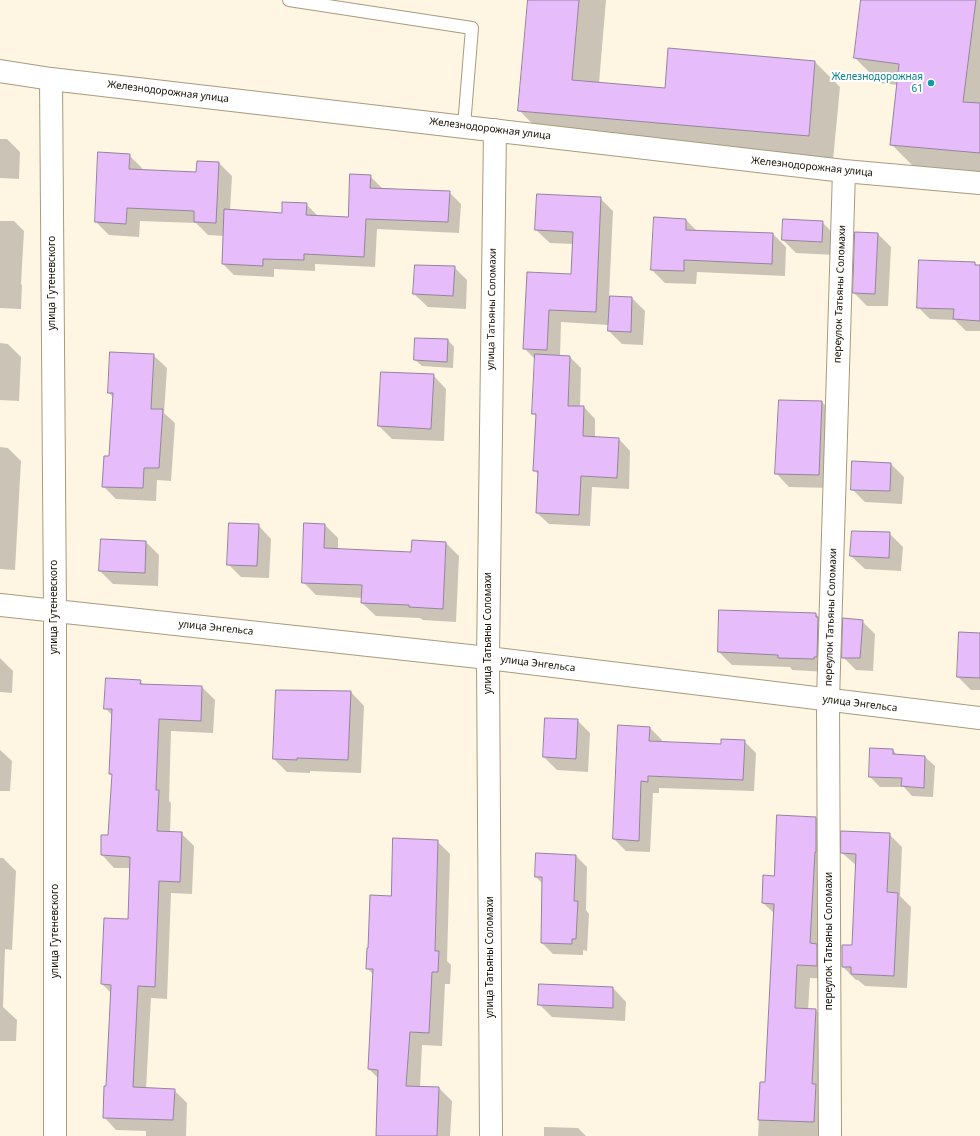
<!DOCTYPE html>
<meta charset="utf-8">
<style>
body{margin:0}
canvas{display:block;background:#fef5e3}
</style>
<canvas width="980" height="1136"></canvas>
<script>
const ctx = document.querySelector('canvas').getContext('2d');
ctx.lineJoin = 'round';
function fillPath(path, color) {
  ctx.fillStyle = color;
  ctx.fill(path, 'evenodd');
}
function strokePath(path, color, width, dash) {
  ctx.strokeStyle = color;
  ctx.lineWidth = width;
  ctx.lineCap = dash ? 'butt' : 'round';
  ctx.setLineDash(dash || []);
  ctx.stroke(path);
}
function write(font, color, halo, rows, align = 'center') {
  ctx.font = font + ' "Noto Sans",sans-serif';
  ctx.lineWidth = 4;
  ctx.setLineDash([]);
  ctx.textBaseline = 'middle';
  ctx.strokeStyle = halo;
  ctx.fillStyle = color;
  for (const [text, x, y, turn = 0] of rows) {
    ctx.save();
    ctx.translate(x, y);
    ctx.rotate((+turn || 0) * Math.PI / 180);
    ctx.textAlign = isNaN(turn) ? turn : align;
    if (halo) ctx.strokeText(text, 0, 0);
    ctx.fillText(text, 0, 0);
    ctx.restore();
  }
}
fillPath(new Path2D(`
 M 529,0 L 606,0 L 599,83 L 665,89 L 815,62 L 840,87 L 833,160 L 544,136 L 519,110 Z
 M 862,0 L 980,0 L 980,175 L 916,169 L 891,144 L 898,85 L 880,83 L 855,58 Z
 M 0,139 L 7,139 L 20,152 L 19,179 L 0,178 Z
 M 99,153 L 129,155 L 142,168 L 142,171 L 197,173 L 219,163 L 232,176 L 230,211 L 283,214 L 306,204 L 317,215 L 317,217 L 349,218 L 370,176 L 382,188 L 382,189 L 449,192 L 461,204 L 459,233 L 377,229 L 375,267 L 315,264 L 315,271 L 274,269 L 274,277 L 234,275 L 223,264 L 224,236 L 208,235 L 196,223 L 140,221 L 139,237 L 109,235 L 96,222 Z
 M 600,198 L 613,211 L 609,297 L 632,298 L 645,311 L 643,345 L 622,344 L 609,331 L 609,325 L 561,322 L 560,356 L 570,357 L 581,368 L 580,407 L 584,407 L 595,419 L 595,438 L 619,439 L 630,451 L 629,489 L 592,487 L 590,526 L 549,524 L 537,513 L 539,475 L 534,470 L 537,417 L 533,413 L 536,360 L 524,348 L 528,273 L 572,275 L 573,244 L 550,243 L 536,230 Z
 M 686,220 L 697,231 L 773,234 L 786,247 L 785,276 L 697,272 L 696,284 L 665,283 L 652,270 Z
 M 0,221 L 14,221 L 24,231 L 21,284 L 22,285 L 21,309 L 0,308 Z
 M 822,222 L 835,235 L 835,255 L 796,253 L 783,240 Z
 M 878,234 L 891,247 L 888,306 L 867,306 L 854,293 Z
 M 974,263 L 977,266 L 980,266 L 980,331 L 966,331 L 955,320 L 930,319 L 918,307 Z
 M 454,267 L 467,280 L 466,309 L 428,307 L 414,294 Z
 M 416,339 L 448,340 L 454,347 L 453,368 L 422,366 L 415,360 Z
 M 0,343 L 8,344 L 21,357 L 19,401 L 0,400 Z
 M 153,355 L 167,368 L 164,413 L 175,423 L 171,481 L 157,480 L 156,501 L 116,499 L 103,486 L 110,457 L 114,398 L 109,393 Z
 M 433,375 L 446,389 L 444,441 L 392,439 L 379,426 Z
 M 822,402 L 835,416 L 832,488 L 789,487 L 776,473 Z
 M 0,447 L 8,448 L 21,461 L 15,570 L 0,569 Z
 M 891,464 L 904,477 L 902,504 L 865,502 L 852,489 Z
 M 305,524 L 325,525 L 338,538 L 338,549 L 412,553 L 413,541 L 446,543 L 459,556 L 456,622 L 423,620 L 420,618 L 376,616 L 362,603 L 363,598 L 316,595 L 303,582 Z
 M 258,525 L 271,539 L 269,578 L 241,577 L 228,564 Z
 M 853,532 L 889,533 L 903,547 L 901,571 L 865,569 L 851,556 Z
 M 102,540 L 146,542 L 159,555 L 158,586 L 113,584 L 100,571 Z
 M 720,611 L 816,614 L 829,627 L 827,672 L 792,670 L 790,667 L 732,665 L 719,652 Z
 M 862,621 L 875,634 L 873,671 L 856,670 L 843,657 Z
 M 980,634 L 980,690 L 971,690 L 958,677 Z
 M 0,658 L 13,671 L 12,693 L 0,692 Z
 M 140,681 L 144,685 L 202,687 L 215,700 L 213,733 L 171,731 L 169,801 L 171,803 L 170,832 L 181,833 L 194,846 L 192,894 L 171,893 L 167,999 L 151,998 L 146,1089 L 174,1090 L 187,1103 L 186,1136 L 146,1136 L 146,1131 L 116,1130 L 104,1117 L 107,1087 L 112,994 L 102,984 L 129,921 L 131,868 L 114,868 L 102,855 L 109,836 L 113,776 L 110,774 L 112,715 L 105,708 Z
 M 351,692 L 364,706 L 361,773 L 310,771 L 310,773 L 287,772 L 274,759 Z
 M 545,719 L 577,720 L 590,733 L 588,772 L 557,770 L 544,757 Z
 M 650,728 L 662,740 L 661,743 L 722,745 L 744,741 L 756,753 L 754,791 L 659,788 L 659,793 L 653,793 L 650,852 L 626,851 L 614,839 Z
 M 0,750 L 12,761 L 10,791 L 0,791 Z
 M 893,750 L 898,756 L 925,757 L 935,766 L 933,797 L 912,796 L 904,787 L 880,787 L 870,777 Z
 M 816,818 L 829,831 L 829,979 L 810,978 L 808,1010 L 816,1010 L 828,1023 L 827,1136 L 758,1136 L 761,1083 L 766,1083 L 775,914 L 763,903 L 775,877 Z
 M 889,834 L 902,847 L 900,896 L 911,907 L 907,988 L 865,986 L 858,980 L 856,980 L 843,967 L 853,946 L 857,866 L 842,853 Z
 M 437,841 L 450,854 L 447,961 L 451,965 L 450,984 L 445,984 L 442,1046 L 422,1045 L 420,1088 L 439,1088 L 452,1101 L 450,1136 L 377,1136 L 379,1079 L 369,1069 L 374,975 L 367,968 L 371,896 L 392,897 Z
 M 576,856 L 587,867 L 586,910 L 589,914 L 587,951 L 583,950 L 583,955 L 553,954 L 542,943 L 543,884 L 536,877 Z
 M 0,858 L 3,858 L 16,871 L 12,950 L 5,949 L 3,1007 L 17,1020 L 16,1041 L 0,1041 Z
 M 540,986 L 613,988 L 626,1002 L 625,1021 L 552,1017 L 539,1004 Z
 M 544,1127 L 578,1128 L 586,1136 L 544,1136 Z`), '#0003');
const building = new Path2D(`
 M 528,0 L 579,0 L 572,80 L 665,88 L 668,48 L 815,61 L 809,136 L 518,111 Z
 M 861,0 L 976,0 L 963,102 L 980,103 L 980,153 L 890,145 L 899,64 L 854,58 Z
 M 98,152 L 130,154 L 129,169 L 196,172 L 197,161 L 219,162 L 216,223 L 194,222 L 194,211 L 127,208 L 126,224 L 95,222 Z
 M 350,174 L 371,175 L 370,188 L 450,191 L 448,222 L 366,219 L 364,257 L 304,254 L 304,260 L 263,259 L 263,266 L 222,264 L 224,209 L 282,213 L 282,202 L 307,203 L 306,215 L 348,217 Z
 M 537,194 L 601,197 L 596,312 L 549,310 L 547,350 L 523,349 L 527,272 L 571,274 L 573,232 L 535,230 Z
 M 654,217 L 686,219 L 686,230 L 773,233 L 772,264 L 684,260 L 684,271 L 651,270 Z
 M 783,219 L 823,221 L 822,242 L 782,240 Z
 M 855,232 L 878,233 L 875,294 L 853,293 Z
 M 919,260 L 975,262 L 975,265 L 980,265 L 980,321 L 953,319 L 954,309 L 917,308 Z
 M 415,265 L 455,266 L 453,296 L 413,294 Z
 M 610,296 L 632,297 L 631,332 L 608,331 Z
 M 415,338 L 448,339 L 447,362 L 414,360 Z
 M 110,352 L 154,354 L 151,409 L 163,409 L 159,468 L 144,468 L 143,488 L 102,487 L 104,456 L 109,456 L 113,393 L 108,393 Z
 M 535,354 L 570,356 L 568,406 L 584,406 L 583,436 L 619,438 L 617,478 L 581,476 L 579,515 L 536,513 L 538,471 L 533,471 L 536,414 L 532,414 Z
 M 381,372 L 434,374 L 431,429 L 378,426 Z
 M 779,400 L 822,401 L 819,475 L 775,474 Z
 M 852,461 L 891,463 L 890,491 L 851,490 Z
 M 229,523 L 259,524 L 257,566 L 227,565 Z
 M 304,523 L 325,524 L 324,548 L 411,552 L 412,540 L 446,542 L 443,609 L 409,607 L 409,605 L 361,603 L 362,585 L 302,583 Z
 M 852,531 L 890,532 L 889,558 L 850,556 Z
 M 101,539 L 146,541 L 145,573 L 99,571 Z
 M 719,610 L 816,613 L 816,617 L 818,617 L 817,657 L 814,657 L 814,659 L 778,658 L 778,655 L 718,652 Z
 M 843,618 L 863,620 L 860,658 L 842,658 Z
 M 959,632 L 980,633 L 980,678 L 957,677 Z
 M 106,678 L 141,680 L 140,684 L 202,686 L 201,721 L 159,719 L 156,790 L 159,790 L 157,831 L 182,832 L 180,882 L 159,881 L 155,987 L 138,986 L 133,1087 L 175,1089 L 173,1120 L 103,1118 L 104,1086 L 106,1086 L 111,985 L 101,984 L 104,918 L 128,919 L 130,857 L 101,855 L 101,835 L 108,835 L 112,774 L 109,774 L 112,709 L 104,709 Z
 M 276,690 L 351,691 L 348,760 L 297,758 L 297,760 L 273,759 Z
 M 545,718 L 578,719 L 576,759 L 543,757 Z
 M 618,725 L 650,727 L 649,741 L 721,744 L 721,739 L 745,740 L 743,780 L 648,776 L 648,782 L 641,781 L 639,841 L 613,839 Z
 M 870,748 L 893,749 L 893,754 L 925,756 L 924,788 L 901,786 L 902,778 L 869,777 Z
 M 777,815 L 816,817 L 816,852 L 815,852 L 810,943 L 817,944 L 817,966 L 797,965 L 795,1008 L 816,1009 L 812,1084 L 816,1084 L 814,1122 L 758,1120 L 760,1082 L 765,1082 L 774,904 L 762,903 L 763,875 L 774,876 Z
 M 841,831 L 890,833 L 887,892 L 898,893 L 894,976 L 851,974 L 851,967 L 842,967 L 842,945 L 852,945 L 856,854 L 841,853 Z
 M 393,838 L 438,840 L 435,951 L 439,951 L 438,972 L 432,972 L 429,1033 L 410,1032 L 406,1086 L 439,1087 L 437,1136 L 376,1136 L 378,1070 L 368,1069 L 373,969 L 366,969 L 367,948 L 368,948 L 370,895 L 391,896 Z
 M 536,853 L 576,855 L 574,901 L 578,901 L 576,939 L 572,939 L 572,944 L 541,943 L 542,877 L 535,877 Z
 M 539,984 L 613,987 L 613,1008 L 538,1005 Z`);
fillPath(building, '#e7bcfb');
strokePath(building, '#95839d', 1);
const service = new Path2D(`
 M 289,0 L 472,28 L 464,126`);
const minor = new Path2D(`
 M 0,71 L 51,79 L 844,171 L 980,183
 M 51,79 L 55,610 L 55,1136
 M 0,605 L 488,658 L 980,718
 M 491,1136 L 488,658 L 495,130
 M 830,1136 L 828,700 L 844,171`);
strokePath(service, '#a89b7e', 14);
strokePath(minor, '#a89b7e', 24);
strokePath(service, '#fff', 12);
strokePath(minor, '#fff', 22);
for (const [x, y, r, color] of [
 [931,83,4,"#0f9aa8"]
]) {
  const dot = new Path2D();
  dot.arc(x, y, r, 0, 2 * Math.PI);
  ctx.fillStyle = color;
  ctx.fill(dot);
  strokePath(dot, '#fff', 1.5);
}
write('10px', '#0d838f', '#fff', [
 ["Железнодорожная",923,77],
 ["61",923,89]
], 'right');
write('10px', '#140f05', '#fff', [
 ["Железнодорожная улица",168,92,7],
 ["Железнодорожная улица",490,129,7],
 ["Железнодорожная улица",812,167,6],
 ["улица Гутеневского",52,283,-90],
 ["переулок Татьяны Соломахи",840,294,-88],
 ["улица Татьяны Соломахи",492,309,-89],
 ["улица Гутеневского",54,607,-90],
 ["переулок Татьяны Соломахи",831,617,-88],
 ["улица Энгельса",216,628,6],
 ["улица Татьяны Соломахи",488,633,-90],
 ["улица Энгельса",538,664,7],
 ["улица Энгельса",860,704,7],
 ["улица Гутеневского",55,931,-90],
 ["переулок Татьяны Соломахи",829,941,-90],
 ["улица Татьяны Соломахи",490,957,-90]
]);
</script>
